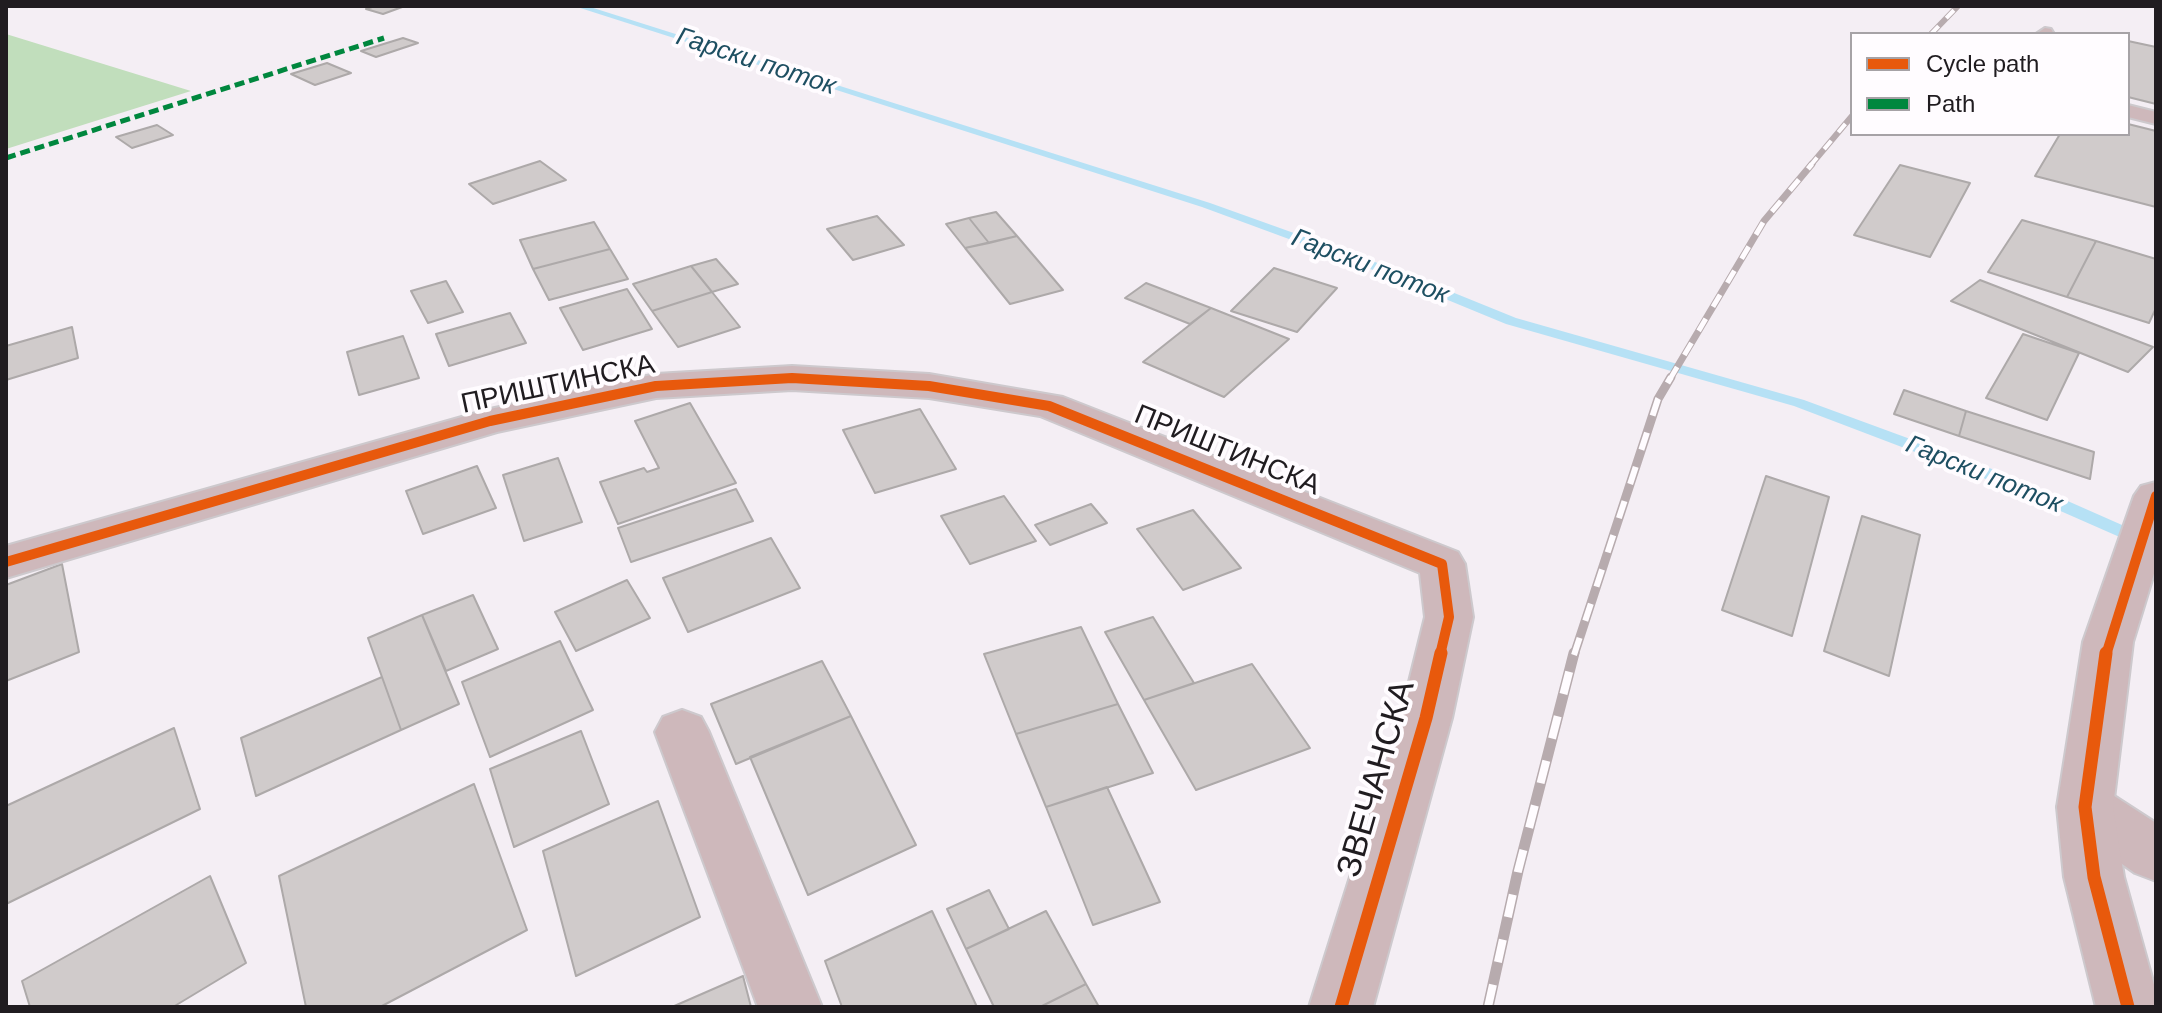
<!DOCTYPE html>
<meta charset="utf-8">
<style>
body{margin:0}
#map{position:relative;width:2162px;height:1013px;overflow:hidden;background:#f4eef4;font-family:Arial,sans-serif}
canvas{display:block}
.frame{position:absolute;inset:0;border:8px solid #201c20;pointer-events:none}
.legend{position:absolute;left:1850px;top:32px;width:280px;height:104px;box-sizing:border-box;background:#fffcff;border:2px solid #a6a2a6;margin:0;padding:10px 14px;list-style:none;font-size:24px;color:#201c20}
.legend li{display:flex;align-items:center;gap:16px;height:40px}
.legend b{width:40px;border:2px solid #a6a2a6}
</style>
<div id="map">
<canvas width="2162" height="1013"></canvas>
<div class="frame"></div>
<ul class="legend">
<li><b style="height:10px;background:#e8590c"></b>Cycle path</li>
<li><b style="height:10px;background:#00873e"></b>Path</li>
</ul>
</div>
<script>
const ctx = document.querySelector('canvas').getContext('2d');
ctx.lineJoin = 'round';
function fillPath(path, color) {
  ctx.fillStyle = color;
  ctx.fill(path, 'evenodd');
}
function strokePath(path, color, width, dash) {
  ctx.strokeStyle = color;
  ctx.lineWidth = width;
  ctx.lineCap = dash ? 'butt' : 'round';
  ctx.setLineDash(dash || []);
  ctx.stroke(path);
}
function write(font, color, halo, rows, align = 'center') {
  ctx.font = font + ' Arial,sans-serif';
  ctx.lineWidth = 8;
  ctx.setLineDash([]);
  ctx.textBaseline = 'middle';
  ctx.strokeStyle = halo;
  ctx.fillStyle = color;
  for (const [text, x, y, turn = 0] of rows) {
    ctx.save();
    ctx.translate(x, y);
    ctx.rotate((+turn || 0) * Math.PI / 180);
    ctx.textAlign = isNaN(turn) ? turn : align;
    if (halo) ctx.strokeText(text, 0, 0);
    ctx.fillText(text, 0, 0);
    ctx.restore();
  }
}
fillPath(new Path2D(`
 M 6,34 L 191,91 L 6,149 Z`), '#c1debc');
fillPath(new Path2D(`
 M 574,6 L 587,6 L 1210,203 L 1400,271 L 1516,318 L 1804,400 L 2011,476 L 2156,540 L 2156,553 L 1999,484 L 1794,406 L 1506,324 L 1392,277 L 1202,207 Z`), '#b6e1f5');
const building = new Path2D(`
 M 375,6 L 405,6 L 383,14 L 366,9 Z
 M 403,38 L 418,43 L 376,57 L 361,51 Z
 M 2128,41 L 2156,47 L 2156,104 L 2128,97 Z
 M 327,63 L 351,73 L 315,85 L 291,74 Z
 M 2128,124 L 2156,131 L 2156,207 L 2035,176 L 2060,134 L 2128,134 Z
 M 157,125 L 173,135 L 132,148 L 116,137 Z
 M 540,161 L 566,180 L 493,204 L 469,184 Z
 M 1900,165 L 1970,183 L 1930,257 L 1854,235 Z
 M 996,212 L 1017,236 L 989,243 L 969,218 Z
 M 877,216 L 904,245 L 853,260 L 827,229 Z
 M 969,218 L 989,243 L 965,248 L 946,224 Z
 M 2022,220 L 2096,241 L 2067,297 L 1988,272 Z
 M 594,222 L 610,249 L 533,269 L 520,240 Z
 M 1017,236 L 1063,290 L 1010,304 L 965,248 Z
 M 2096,241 L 2156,259 L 2156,308 L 2149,323 L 2067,297 Z
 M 610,249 L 628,279 L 549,300 L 533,269 Z
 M 716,259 L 738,284 L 712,292 L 691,266 Z
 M 691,266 L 712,292 L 652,311 L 633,284 Z
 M 1274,268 L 1337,288 L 1297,332 L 1231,311 Z
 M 1980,280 L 2153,347 L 2128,372 L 1951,301 Z
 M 446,281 L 463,312 L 428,323 L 411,291 Z
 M 1146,283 L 1211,308 L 1190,324 L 1125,298 Z
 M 627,289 L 652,329 L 583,350 L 560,308 Z
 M 712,292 L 740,327 L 678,347 L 652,311 Z
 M 1211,308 L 1289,339 L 1224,397 L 1143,362 Z
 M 510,313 L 526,343 L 449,366 L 436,334 Z
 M 72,327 L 78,358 L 6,380 L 6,346 Z
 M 2023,334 L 2079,353 L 2047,420 L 1986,398 Z
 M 403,336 L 419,378 L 359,395 L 347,352 Z
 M 1904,390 L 1966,411 L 1959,436 L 1894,414 Z
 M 690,403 L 736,483 L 618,524 L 600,482 L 644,468 L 647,472 L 659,468 L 635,421 Z
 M 920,409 L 956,469 L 875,493 L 843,430 Z
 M 1966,411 L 2094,452 L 2090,479 L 1959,436 Z
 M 558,458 L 582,522 L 524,541 L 503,475 Z
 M 477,466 L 496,508 L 423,534 L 406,491 Z
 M 1766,476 L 1829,497 L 1792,636 L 1722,610 Z
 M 736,489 L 753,521 L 631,562 L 618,528 Z
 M 1004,496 L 1036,541 L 970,564 L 941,516 Z
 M 1091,504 L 1107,523 L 1050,545 L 1035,525 Z
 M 1193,510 L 1241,568 L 1183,590 L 1137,529 Z
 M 1862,516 L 1920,535 L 1889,676 L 1824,651 Z
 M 771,538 L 800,588 L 688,632 L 663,578 Z
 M 62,564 L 79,652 L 6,681 L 6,585 Z
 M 627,580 L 650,618 L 576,651 L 555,612 Z
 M 473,595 L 498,649 L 446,671 L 422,615 Z
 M 422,615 L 459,704 L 401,730 L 368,638 Z
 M 1153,617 L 1194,683 L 1144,700 L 1105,632 Z
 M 1081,627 L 1118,704 L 1016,734 L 984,654 Z
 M 560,641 L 593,710 L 490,757 L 462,682 Z
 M 822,661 L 851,716 L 736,764 L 711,704 Z
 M 1252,664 L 1310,748 L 1196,790 L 1144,700 Z
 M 382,677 L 401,730 L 256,796 L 241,738 Z
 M 1118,704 L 1153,773 L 1046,807 L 1016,734 Z
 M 851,716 L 916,845 L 808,895 L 750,757 Z
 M 174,728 L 200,809 L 6,904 L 6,806 Z
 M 581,731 L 609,804 L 514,847 L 490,769 Z
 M 474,784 L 527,930 L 380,1007 L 306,1007 L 279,876 Z
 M 1107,787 L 1160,902 L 1093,925 L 1046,807 Z
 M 658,801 L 700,917 L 576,976 L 543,851 Z
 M 210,876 L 246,963 L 173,1007 L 30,1007 L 22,981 Z
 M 989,890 L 1009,929 L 966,949 L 947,909 Z
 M 932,911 L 977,1007 L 842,1007 L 825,961 Z
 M 1046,911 L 1086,984 L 1040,1007 L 994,1007 L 966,949 Z
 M 743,976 L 751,1007 L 672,1007 Z
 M 1086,984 L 1099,1007 L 1040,1007 Z`);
fillPath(building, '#d0cbcb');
strokePath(building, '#ada9a9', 2);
const service = new Path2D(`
 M 2045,28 L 2051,29 L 2054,34 L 2036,34 Z
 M 2128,105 L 2156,112 L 2156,124 L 2128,117 Z`);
const minor = new Path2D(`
 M 792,366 L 929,374 L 1063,397 L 1458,552 L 1465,564 L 1473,617 L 1452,718 L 1373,1007 L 1309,1007 L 1400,718 L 1425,617 L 1420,573 L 1040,416 L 929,398 L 792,390 L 656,398 L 497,432 L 6,578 L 6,546 L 490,409 L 656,374 Z
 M 682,710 L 701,717 L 709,732 L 822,1007 L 758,1007 L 655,732 L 663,717 Z
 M 2085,783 L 2105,790 L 2156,823 L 2156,881 L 2135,873 L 2065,824 L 2057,807 L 2065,790 Z`);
const tertiary = new Path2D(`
 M 2156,482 L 2156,567 L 2133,642 L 2113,807 L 2124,877 L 2156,992 L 2156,1007 L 2096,1007 L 2064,877 L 2057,807 L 2083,642 L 2134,496 L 2141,486 Z`);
strokePath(service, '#cdc9cd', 4);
strokePath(minor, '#cdc9cd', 4);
strokePath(tertiary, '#cdc9cd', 4);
fillPath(service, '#ceb8bb');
fillPath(minor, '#ceb8bb');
fillPath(tertiary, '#ceb8bb');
const railFar3 = new Path2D(`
 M 1931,34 L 1958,6
 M 1810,166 L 1852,116`);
const railFar2 = new Path2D(`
 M 1670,379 L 1764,221 L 1812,164`);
const railFar1 = new Path2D(`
 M 1574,655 L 1658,399 L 1671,377`);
const rail = new Path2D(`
 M 1488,1007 L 1518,871 L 1574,653`);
strokePath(railFar3, '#b7abae', 6);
strokePath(railFar2, '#b7abae', 7);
strokePath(railFar1, '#b7abae', 9);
strokePath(rail, '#b7abae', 11);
strokePath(railFar3, '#fffcff', 4, [11]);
strokePath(railFar2, '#fffcff', 5, [14]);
strokePath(railFar1, '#fffcff', 6, [18]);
strokePath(rail, '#fffcff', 8, [23]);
strokePath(new Path2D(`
 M 6,158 L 384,38`), '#00873e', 5, [10, 5]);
strokePath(new Path2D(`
 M 777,379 L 807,379`), '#e8590c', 8);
strokePath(new Path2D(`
 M 6,562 L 490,421 L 656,386 L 792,378 L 929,386 L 1049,406 L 1442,564 L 1449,617 L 1440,655
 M 2106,655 L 2156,496`), '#e8590c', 10);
strokePath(new Path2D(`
 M 2106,653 L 2085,807 L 2094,877 L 2128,1007
 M 1341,1007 L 1426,718 L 1441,653`), '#e8590c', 13);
write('italic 26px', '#1e4f62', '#fffcff', [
 ["Гарски поток",756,62,18],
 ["Гарски поток",1370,267,21],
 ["Гарски поток",1984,475,22]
]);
write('28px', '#201c20', '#fffcff', [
 ["ПРИШТИНСКА",558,385,-12],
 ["ПРИШТИНСКА",1227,451,22]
]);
write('34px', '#201c20', '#fffcff', [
 ["ЗВЕЧАНСКА",1377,779,-74]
]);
</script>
